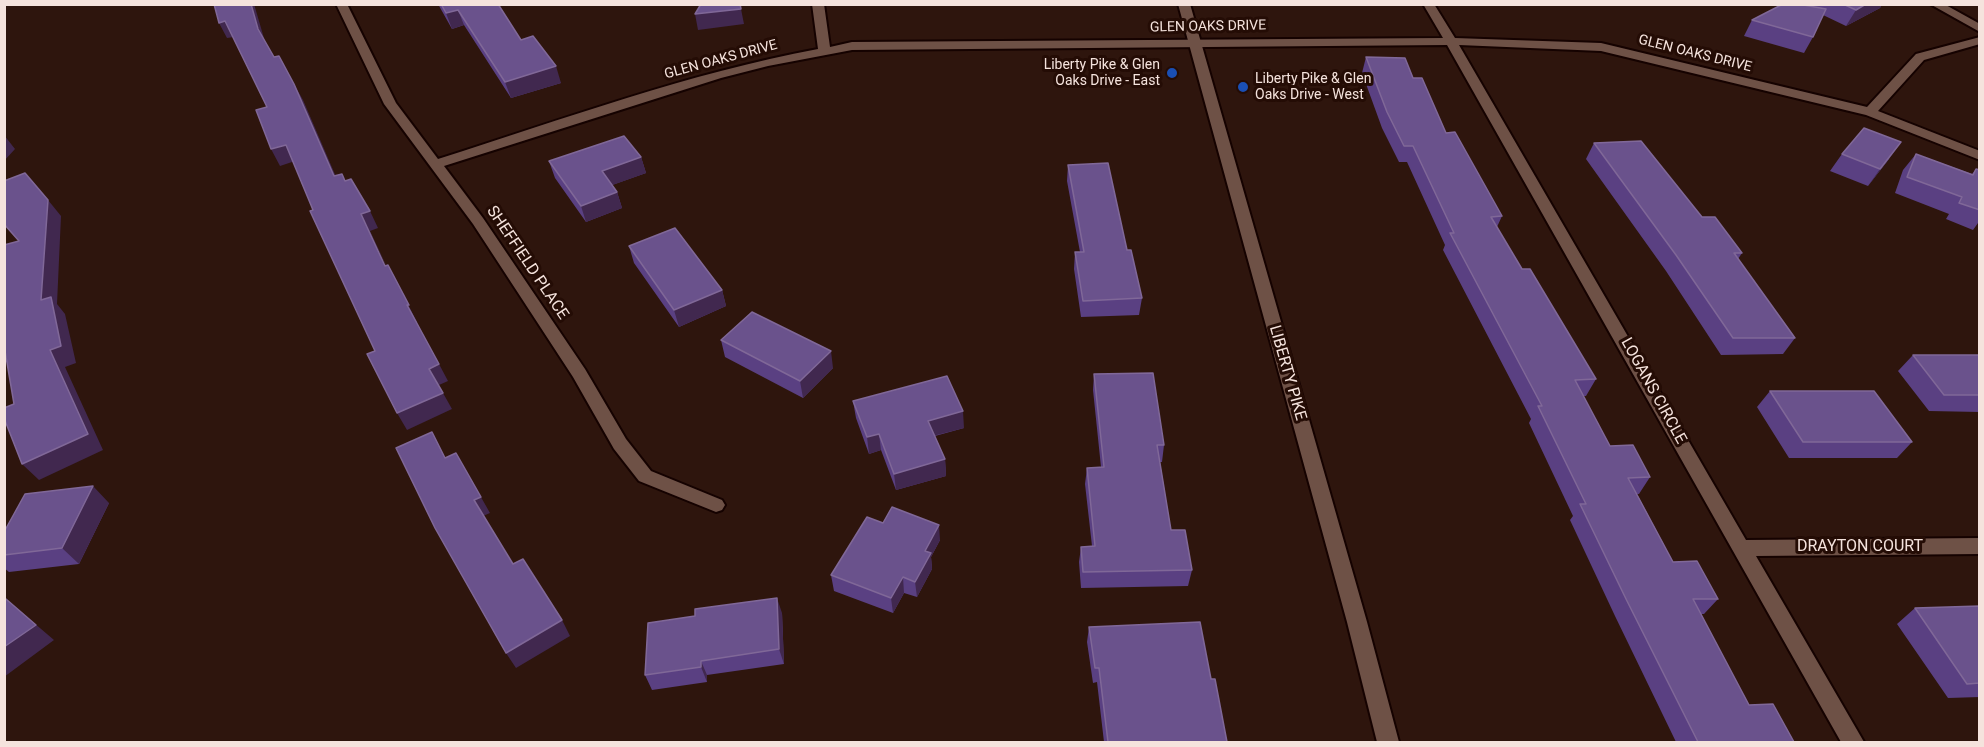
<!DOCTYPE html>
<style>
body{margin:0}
#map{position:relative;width:1984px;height:747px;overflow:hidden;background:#2e150d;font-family:Roboto,sans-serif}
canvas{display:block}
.frame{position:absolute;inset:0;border:6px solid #f5e3dd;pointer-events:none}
</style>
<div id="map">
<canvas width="1984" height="747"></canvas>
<div class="frame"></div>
</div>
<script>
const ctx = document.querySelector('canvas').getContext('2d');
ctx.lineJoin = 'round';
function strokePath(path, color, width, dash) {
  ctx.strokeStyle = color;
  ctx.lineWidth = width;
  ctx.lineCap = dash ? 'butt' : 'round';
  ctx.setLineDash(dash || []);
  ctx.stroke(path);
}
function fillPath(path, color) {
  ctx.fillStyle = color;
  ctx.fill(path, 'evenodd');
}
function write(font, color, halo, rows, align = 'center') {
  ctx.font = font + ' Roboto,sans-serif';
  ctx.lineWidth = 6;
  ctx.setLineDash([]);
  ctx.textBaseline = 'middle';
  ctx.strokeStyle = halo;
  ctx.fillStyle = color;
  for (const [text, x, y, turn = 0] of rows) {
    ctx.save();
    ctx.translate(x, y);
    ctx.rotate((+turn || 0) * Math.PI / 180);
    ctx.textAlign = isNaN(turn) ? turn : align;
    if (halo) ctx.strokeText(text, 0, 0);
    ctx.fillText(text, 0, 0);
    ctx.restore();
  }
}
const minor = new Path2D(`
 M 336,4 L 347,4 L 396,103 L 438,159 C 564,119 689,73 818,49 L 812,4 L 824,4 L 830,47 L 852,42 L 1443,38 L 1423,4 L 1434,4 L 1455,38 L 1601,43 L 1867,107 L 1916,54 L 1980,37 L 1980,44 L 1924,60 L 1878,111 L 1980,151 L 1980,160 L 1866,115 L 1601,51 L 1459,45 L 1746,540 L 1980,538 L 1980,554 L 1756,556 L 1864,742 L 1841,742 L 1447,45 L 852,50 L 768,66 L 721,78 L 444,166 L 483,218 L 585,369 L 626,439 L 651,471 L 722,500 L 725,505 L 722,510 L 716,512 L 639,481 L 614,449 L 573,377 L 473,224 L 384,104 Z
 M 1930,4 L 1944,4 L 1980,24 L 1980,32 Z`);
const tertiary = new Path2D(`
 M 1178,4 L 1190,4 L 1367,622 L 1399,742 L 1377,742 L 1347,622 Z`);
strokePath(minor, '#150200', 4);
strokePath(tertiary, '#150200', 4);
fillPath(minor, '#6e5146');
fillPath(tertiary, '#6e5146');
fillPath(new Path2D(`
 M 438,4 L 498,4 L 521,40 L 561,83 L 511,98 L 464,25 L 452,29 Z
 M 1803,4 L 1882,4 L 1880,8 L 1846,26 L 1823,15 L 1813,37 L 1804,53 L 1744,36 L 1752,20 Z
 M 1366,57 L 1413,78 L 1446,133 L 1502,216 L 1497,227 L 1522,269 L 1596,379 L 1586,396 L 1583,396 L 1610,446 L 1650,477 L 1639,494 L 1637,494 L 1673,562 L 1718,599 L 1704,614 L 1700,614 L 1749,705 L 1794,742 L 1676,742 L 1615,616 L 1570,520 L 1573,516 L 1529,423 L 1531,419 L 1443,250 L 1445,245 L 1407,162 L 1399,162 L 1382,128 L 1362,73 Z
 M 1594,143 L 1702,217 L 1742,253 L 1738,259 L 1795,338 L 1783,354 L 1721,355 L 1666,271 L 1586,159 Z
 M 1842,154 L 1889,159 L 1868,186 L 1830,171 Z
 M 1916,154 L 1972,174 L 1976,169 L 1980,170 L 1980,224 L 1978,223 L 1973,230 L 1946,219 L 1949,214 L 1895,193 L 1903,170 Z
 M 641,157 L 646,173 L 612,185 L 617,192 L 622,208 L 586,222 L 555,178 L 549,161 Z
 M 1068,165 L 1127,250 L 1142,298 L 1139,315 L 1081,317 L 1074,269 L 1075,252 L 1080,252 L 1067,181 Z
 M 629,246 L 722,290 L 726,306 L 679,327 L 634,263 Z
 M 721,340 L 833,368 L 803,398 L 725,357 Z
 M 1913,355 L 1980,355 L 1980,412 L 1929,411 L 1898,371 Z
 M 1094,374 L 1164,445 L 1162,462 L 1160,462 L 1171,530 L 1192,570 L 1188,586 L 1081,588 L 1079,562 L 1081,547 L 1092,546 L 1085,484 L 1087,468 L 1101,467 L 1093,390 Z
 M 1770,391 L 1912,442 L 1897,458 L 1789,458 L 1757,407 Z
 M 853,401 L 964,428 L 935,436 L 945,459 L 946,476 L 896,490 L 881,450 L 869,454 L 856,418 Z
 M 109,503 L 79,564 L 9,572 L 4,568 L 4,532 Z
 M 883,523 L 940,540 L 931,557 L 932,569 L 917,597 L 904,593 L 893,613 L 834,591 L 831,575 Z
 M 1980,606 L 1980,697 L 1948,698 L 1897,624 L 1915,608 Z
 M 782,613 L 784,664 L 707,675 L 707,682 L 652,690 L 645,675 L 695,616 Z
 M 1089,627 L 1211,679 L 1227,742 L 1104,742 L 1097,682 L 1093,683 L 1087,642 Z`), '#5a4082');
fillPath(new Path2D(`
 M 251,4 L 254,4 L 266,45 L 258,29 Z
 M 1866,4 L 1882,4 L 1880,8 L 1846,26 L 1856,10 Z
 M 741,9 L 744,24 L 698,30 L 695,14 Z
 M 458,10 L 464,25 L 452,29 L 446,13 Z
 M 225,21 L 234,37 L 227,38 L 219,23 Z
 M 556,66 L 561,83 L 511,98 L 505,82 Z
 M 294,84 L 303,100 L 343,193 L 334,176 Z
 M 4,135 L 15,149 L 4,161 Z
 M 1901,142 L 1889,159 L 1868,186 L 1880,169 Z
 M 286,145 L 295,161 L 280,166 L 271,149 Z
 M 641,157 L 646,173 L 607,187 L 602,171 Z
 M 617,192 L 622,208 L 586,222 L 581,206 Z
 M 48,200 L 61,216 L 57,304 L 65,314 L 76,363 L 65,367 L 103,450 L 39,480 L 22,464 L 50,350 L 41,300 Z
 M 370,211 L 378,228 L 370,231 L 394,282 L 361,214 Z
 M 388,265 L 417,322 L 416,322 L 407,305 Z
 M 722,290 L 726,306 L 679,327 L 674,310 Z
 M 831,351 L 833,368 L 803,398 L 800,381 Z
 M 439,364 L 448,381 L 439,385 L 429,369 Z
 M 443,393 L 452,409 L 407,430 L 397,413 Z
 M 963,411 L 964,428 L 929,437 L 928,421 Z
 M 879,434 L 881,450 L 869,454 L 867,437 Z
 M 456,453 L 490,513 L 483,516 L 474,500 Z
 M 945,459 L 946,476 L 896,490 L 894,474 Z
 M 93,486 L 109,503 L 79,564 L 62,548 Z
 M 939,525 L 940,540 L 931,557 L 932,569 L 917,597 L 915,582 L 925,551 Z
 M 903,577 L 904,593 L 893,613 L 891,598 Z
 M 777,598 L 782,613 L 784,664 L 779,649 Z
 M 6,599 L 54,640 L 4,677 L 4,647 Z
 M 562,620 L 570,636 L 516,668 L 506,653 Z
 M 701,661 L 707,675 L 707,682 L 701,667 Z`), '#41284f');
const building = new Path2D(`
 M 214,4 L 251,4 L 258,29 L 274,57 L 279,56 L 294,84 L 334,176 L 342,174 L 345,181 L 351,179 L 370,211 L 361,214 L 385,266 L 388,265 L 409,305 L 407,305 L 439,364 L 429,369 L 443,393 L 397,413 L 367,354 L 375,351 L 310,211 L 313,210 L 286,145 L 271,149 L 256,110 L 267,107 L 225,21 L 219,23 Z
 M 441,4 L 498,4 L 521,40 L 533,36 L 556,66 L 505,82 L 458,10 L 446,13 Z
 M 701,4 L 740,4 L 741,9 L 695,14 Z
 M 1783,4 L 1798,4 L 1826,9 L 1813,37 L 1752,20 Z
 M 1843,4 L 1866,4 L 1856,10 Z
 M 1366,57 L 1405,58 L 1413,78 L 1422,78 L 1446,133 L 1455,132 L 1502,216 L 1491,217 L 1522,269 L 1530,269 L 1596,379 L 1575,380 L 1610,446 L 1633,445 L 1650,477 L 1628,478 L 1673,562 L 1697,561 L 1718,599 L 1693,599 L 1749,705 L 1773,704 L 1794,742 L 1698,742 L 1627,601 L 1580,504 L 1586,504 L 1538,406 L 1542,406 L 1450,233 L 1454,233 L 1413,146 L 1404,146 L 1387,112 Z
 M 1864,128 L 1901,142 L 1880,169 L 1842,154 Z
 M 624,136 L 641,157 L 602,171 L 617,192 L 581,206 L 549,161 Z
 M 1641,141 L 1702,217 L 1715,217 L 1742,253 L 1734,253 L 1795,338 L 1733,338 L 1676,255 L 1594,143 Z
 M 1916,154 L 1973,175 L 1976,169 L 1980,170 L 1980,210 L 1959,203 L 1962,197 L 1907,177 Z
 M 1108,163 L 1127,250 L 1131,250 L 1142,298 L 1083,301 L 1075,252 L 1084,252 L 1068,165 Z
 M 25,173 L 48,200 L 41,300 L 51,297 L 61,346 L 50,350 L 88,434 L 22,464 L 4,418 L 4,408 L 14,404 L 4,345 L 4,245 L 19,241 L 4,224 L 4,181 Z
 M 675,228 L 722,290 L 674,310 L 629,246 Z
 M 752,312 L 831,351 L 800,381 L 721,340 Z
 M 1913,355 L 1980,355 L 1980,395 L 1944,395 Z
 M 1153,373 L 1164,445 L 1157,445 L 1171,530 L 1185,530 L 1192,570 L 1083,572 L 1081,547 L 1095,546 L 1087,468 L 1104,467 L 1094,374 Z
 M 947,376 L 963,411 L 928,421 L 945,459 L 894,474 L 879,434 L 867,437 L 853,401 Z
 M 1770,391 L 1874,391 L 1912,442 L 1803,442 Z
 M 432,432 L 445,458 L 456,453 L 481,497 L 474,500 L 513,564 L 523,559 L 562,620 L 506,653 L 435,528 L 396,448 Z
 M 93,486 L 62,548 L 4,555 L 4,532 L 25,494 Z
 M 892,507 L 939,525 L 925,551 L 931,553 L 915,582 L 903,577 L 891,598 L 831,575 L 867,517 L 883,523 Z
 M 777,598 L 779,649 L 701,661 L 701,667 L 645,675 L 648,623 L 695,616 L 695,609 Z
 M 6,599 L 36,625 L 4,647 L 4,600 Z
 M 1980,606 L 1980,683 L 1967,684 L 1915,608 Z
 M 1200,622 L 1211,679 L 1215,679 L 1227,742 L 1108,742 L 1099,668 L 1095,668 L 1089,627 Z`);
fillPath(building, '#6a528c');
strokePath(building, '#806898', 1.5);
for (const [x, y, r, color] of [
 [1172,73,6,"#1a4fb4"],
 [1243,87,6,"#1a4fb4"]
]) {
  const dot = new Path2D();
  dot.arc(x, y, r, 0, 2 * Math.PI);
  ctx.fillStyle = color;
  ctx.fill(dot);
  strokePath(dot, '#240c05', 2);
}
write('14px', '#f5e3dd', '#240c05', [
 ["GLEN OAKS DRIVE",1208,27,-1],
 ["GLEN OAKS DRIVE",1695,54,14],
 ["GLEN OAKS DRIVE",721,60,-15]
]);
write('14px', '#f5e3dd', '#240c05', [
 ["Liberty Pike & Glen",1160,65],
 ["Oaks Drive - East",1160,81],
 ["Liberty Pike & Glen",1255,79,"left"],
 ["Oaks Drive - West",1255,95,"left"]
], 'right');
write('16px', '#f5e3dd', '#240c05', [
 ["SHEFFIELD PLACE",527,263,56],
 ["LIBERTY PIKE",1287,373,74],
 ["LOGANS CIRCLE",1653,391,61],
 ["DRAYTON COURT",1860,547]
]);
</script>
